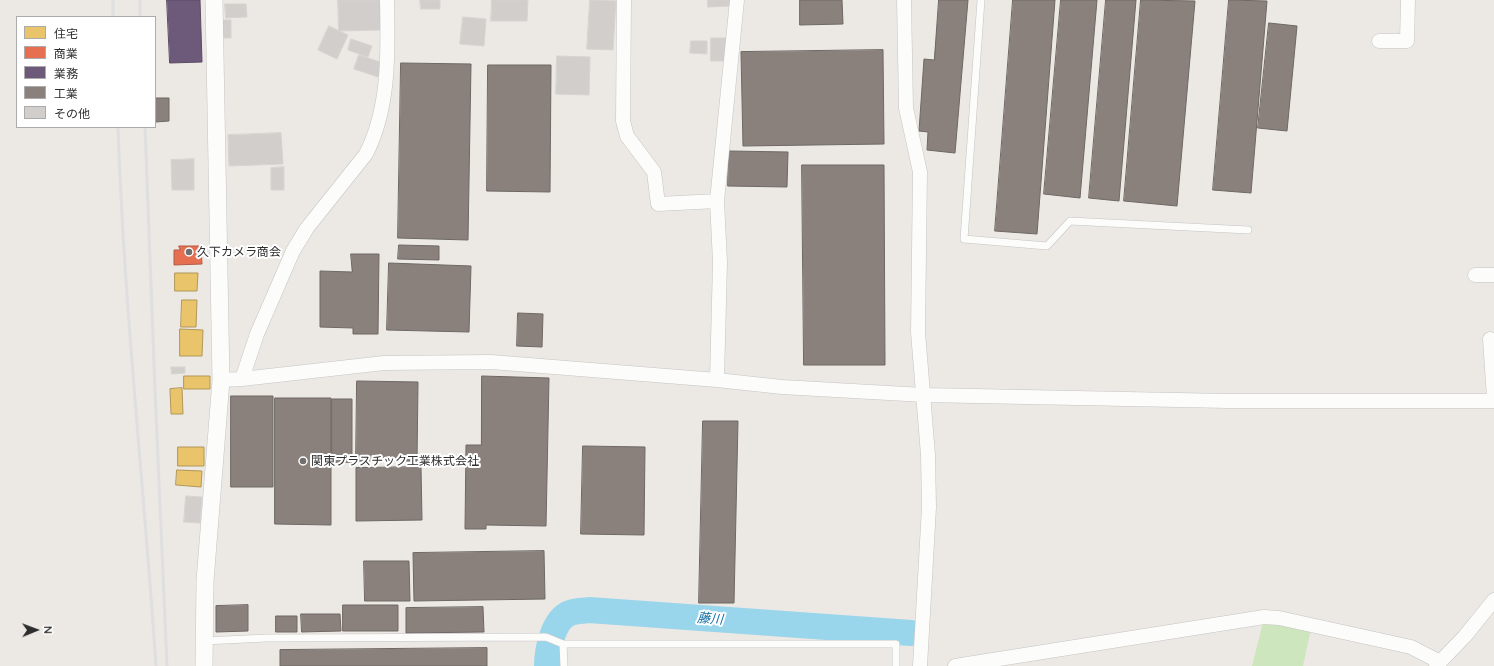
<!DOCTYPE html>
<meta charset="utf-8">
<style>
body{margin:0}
#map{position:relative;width:1494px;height:666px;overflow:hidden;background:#ece8e4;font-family:Quicksand,"Noto Sans JP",sans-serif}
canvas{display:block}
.legend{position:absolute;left:16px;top:16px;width:140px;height:112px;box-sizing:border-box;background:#fff;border:1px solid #ababab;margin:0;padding:5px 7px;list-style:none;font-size:12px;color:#2e2e2e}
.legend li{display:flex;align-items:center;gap:8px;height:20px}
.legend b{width:20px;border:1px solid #ababab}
.north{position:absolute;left:16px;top:610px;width:40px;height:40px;-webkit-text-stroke:3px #fff;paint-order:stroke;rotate:89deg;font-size:11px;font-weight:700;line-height:16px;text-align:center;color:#2e2e2e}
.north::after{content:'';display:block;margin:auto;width:14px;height:18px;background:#2e2e2e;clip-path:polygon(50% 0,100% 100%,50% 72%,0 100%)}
</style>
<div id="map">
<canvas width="1494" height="666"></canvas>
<ul class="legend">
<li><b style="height:11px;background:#e9c46a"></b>住宅</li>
<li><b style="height:11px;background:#e76f51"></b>商業</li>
<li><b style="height:11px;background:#6d597a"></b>業務</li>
<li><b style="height:11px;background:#8a817c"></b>工業</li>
<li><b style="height:11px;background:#d1cecb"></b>その他</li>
</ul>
<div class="north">N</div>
</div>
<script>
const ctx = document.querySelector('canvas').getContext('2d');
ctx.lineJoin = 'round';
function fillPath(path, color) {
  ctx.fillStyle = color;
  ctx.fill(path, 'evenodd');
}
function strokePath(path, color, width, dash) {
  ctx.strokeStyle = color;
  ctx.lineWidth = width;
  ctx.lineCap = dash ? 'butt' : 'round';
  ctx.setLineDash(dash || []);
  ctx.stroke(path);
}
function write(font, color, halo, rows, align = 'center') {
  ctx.font = font + ' Quicksand,"Noto Sans JP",sans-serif';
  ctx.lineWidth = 4;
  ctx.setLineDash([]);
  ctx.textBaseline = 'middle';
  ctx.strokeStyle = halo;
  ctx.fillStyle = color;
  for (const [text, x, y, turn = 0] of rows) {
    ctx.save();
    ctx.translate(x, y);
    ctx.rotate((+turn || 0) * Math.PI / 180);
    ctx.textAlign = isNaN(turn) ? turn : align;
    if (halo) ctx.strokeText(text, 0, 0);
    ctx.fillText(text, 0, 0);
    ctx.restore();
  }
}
fillPath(new Path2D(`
 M 1263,622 L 1311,629 L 1303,666 L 1252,666 Z`), '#cee6be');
const homes = new Path2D(`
 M 175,273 L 198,273 L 197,291 L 175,291 Z
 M 182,300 L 197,300 L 196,327 L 181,327 Z
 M 180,329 L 203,330 L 202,356 L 180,356 Z
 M 184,376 L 210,376 L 210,389 L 184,389 Z
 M 182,388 L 183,414 L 171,414 L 170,389 Z
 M 178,447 L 204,447 L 204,466 L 178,466 Z
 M 177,470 L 202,471 L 201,487 L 176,485 Z`);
fillPath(homes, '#e9c46a');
strokePath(homes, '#b19758', 1);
const shops = new Path2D(`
 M 179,246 L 201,246 L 202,264 L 174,265 L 174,250 L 180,250 Z`);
fillPath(shops, '#e76f51');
strokePath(shops, '#b05c46', 1);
const offices = new Path2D(`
 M 167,0 L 200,0 L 202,62 L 170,63 Z`);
fillPath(offices, '#6d597a');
strokePath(offices, '#5a4c63', 1);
const industry = new Path2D(`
 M 800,0 L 842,0 L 843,24 L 800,25 Z
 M 939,0 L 968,0 L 955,153 L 927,150 L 928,132 L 919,131 L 924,59 L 934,60 Z
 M 1013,0 L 1055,0 L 1037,234 L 995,231 Z
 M 1061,0 L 1097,0 L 1080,198 L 1044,194 Z
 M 1106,0 L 1136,0 L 1119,201 L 1089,198 Z
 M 1141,0 L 1195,1 L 1177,206 L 1124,201 Z
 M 1229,0 L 1267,1 L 1251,193 L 1213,190 Z
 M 1269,23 L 1297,26 L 1287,131 L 1258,128 Z
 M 883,50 L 884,144 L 743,146 L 741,52 Z
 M 401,63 L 471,64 L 468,240 L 398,238 Z
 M 488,65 L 551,65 L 550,192 L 487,191 Z
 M 155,98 L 169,98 L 169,121 L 156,122 Z
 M 729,151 L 788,152 L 787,187 L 728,186 Z
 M 802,165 L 884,165 L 885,365 L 804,365 Z
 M 399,245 L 439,246 L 439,260 L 398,259 Z
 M 351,254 L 379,254 L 378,334 L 353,334 L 353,328 L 320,327 L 320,271 L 352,272 Z
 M 389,263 L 471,266 L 469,332 L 387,330 Z
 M 518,313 L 543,314 L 542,347 L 517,346 Z
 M 482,376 L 549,378 L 546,526 L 486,525 L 486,529 L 465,529 L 466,445 L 481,445 Z
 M 357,381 L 418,382 L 417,461 L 356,461 Z
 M 231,396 L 273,396 L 273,487 L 231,487 Z
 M 275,398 L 331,398 L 331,525 L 275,524 Z
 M 332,399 L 352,399 L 352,462 L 332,463 Z
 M 703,421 L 738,421 L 734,603 L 699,603 Z
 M 583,446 L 645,447 L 644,535 L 581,534 Z
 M 421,467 L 422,520 L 356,521 L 356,468 Z
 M 544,551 L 545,599 L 414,601 L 413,553 Z
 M 364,561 L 409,561 L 410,601 L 365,601 Z
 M 248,605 L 248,631 L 216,632 L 216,606 Z
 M 343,605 L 398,605 L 398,631 L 343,631 Z
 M 483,607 L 484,632 L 406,633 L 406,608 Z
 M 301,614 L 340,614 L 341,631 L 302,632 Z
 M 276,616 L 297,616 L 297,632 L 276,632 Z
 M 487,648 L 487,666 L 280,666 L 280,650 Z`);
fillPath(industry, '#8a817c');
strokePath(industry, '#6e6865', 1);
strokePath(new Path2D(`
 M 547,666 C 547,651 553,619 570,613 C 575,611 582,611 589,610 L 911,633`), '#99d6ec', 26);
const building = new Path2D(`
 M 338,0 L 381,0 L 382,30 L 339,31 Z
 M 420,0 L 440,0 L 440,9 L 421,9 Z
 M 492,0 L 528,0 L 527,21 L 491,21 Z
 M 590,0 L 616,1 L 613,50 L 587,49 Z
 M 708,0 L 731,0 L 731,6 L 708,7 Z
 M 225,4 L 246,4 L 247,17 L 226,18 Z
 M 463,17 L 486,19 L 484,46 L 460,44 Z
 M 222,20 L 231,20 L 231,38 L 222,38 Z
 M 329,26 L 348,35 L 337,59 L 318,50 Z
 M 711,38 L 726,38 L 726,61 L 711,61 Z
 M 351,39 L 372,46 L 368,57 L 348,50 Z
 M 691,41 L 707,41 L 707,54 L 690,53 Z
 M 359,55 L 383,63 L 378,77 L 354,69 Z
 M 557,56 L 590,57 L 589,95 L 556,94 Z
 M 281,133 L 283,164 L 229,166 L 228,135 Z
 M 194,159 L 194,190 L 172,190 L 171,160 Z
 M 284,167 L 284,190 L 271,190 L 271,168 Z
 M 171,367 L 185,367 L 185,373 L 172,374 Z
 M 186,496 L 202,497 L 200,523 L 184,522 Z`);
fillPath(building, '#d1cecb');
strokePath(building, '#d7d4d0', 1);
const service = new Path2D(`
 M 981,0 L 964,239 L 1047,246 L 1070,221 L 1248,230
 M 204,641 L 267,638 L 546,637 L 563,644 L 896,644 L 896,666
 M 563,644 L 564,666`);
const minor = new Path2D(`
 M 624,0 L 623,121 L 627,136 L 654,172 L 658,204 L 717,201
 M 904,0 L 906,108 L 920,172 L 918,332 L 928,455 L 929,507 L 920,666
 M 1379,41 L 1407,41 L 1408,0
 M 1475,275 L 1494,275
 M 1490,339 L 1494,398
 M 242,379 L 257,334 L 293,251 L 307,228 L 366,154 C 390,107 388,51 387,0
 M 221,380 L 242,379 L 384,363 L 491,362 L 717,380 L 782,387 L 924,395 L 1228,401 L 1494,401
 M 717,380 L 720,262 L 717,201 L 737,0
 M 955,666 L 1264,617 L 1279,618 L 1411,647 L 1440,662
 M 1436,666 L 1465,636 L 1494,600`);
const tertiary = new Path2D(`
 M 204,666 L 205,581 L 221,380 L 214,0`);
strokePath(service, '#c5c4c5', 8);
strokePath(minor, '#c5c4c5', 15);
strokePath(tertiary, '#c5c4c5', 18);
strokePath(service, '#fcfcfb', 7);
strokePath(minor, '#fcfcfb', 14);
strokePath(tertiary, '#fcfcfb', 17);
strokePath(new Path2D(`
 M 113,0 L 113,17
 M 140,0 L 140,17
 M 118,127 C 124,307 144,486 156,666
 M 145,127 C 152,307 158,486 167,666`), '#dfdfe1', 3);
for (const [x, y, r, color] of [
 [189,252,4,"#706f6e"],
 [303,461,4,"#706f6e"]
]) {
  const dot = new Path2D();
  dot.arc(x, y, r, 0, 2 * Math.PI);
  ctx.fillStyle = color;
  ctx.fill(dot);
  strokePath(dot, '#fff', 1.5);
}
write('12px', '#2e2e2e', '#fff', [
 ["久下カメラ商会",197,252],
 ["関東プラスチック工業株式会社",311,461]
], 'left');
write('italic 13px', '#0d6fa3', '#fff', [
 ["藤川",710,619,4]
]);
</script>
